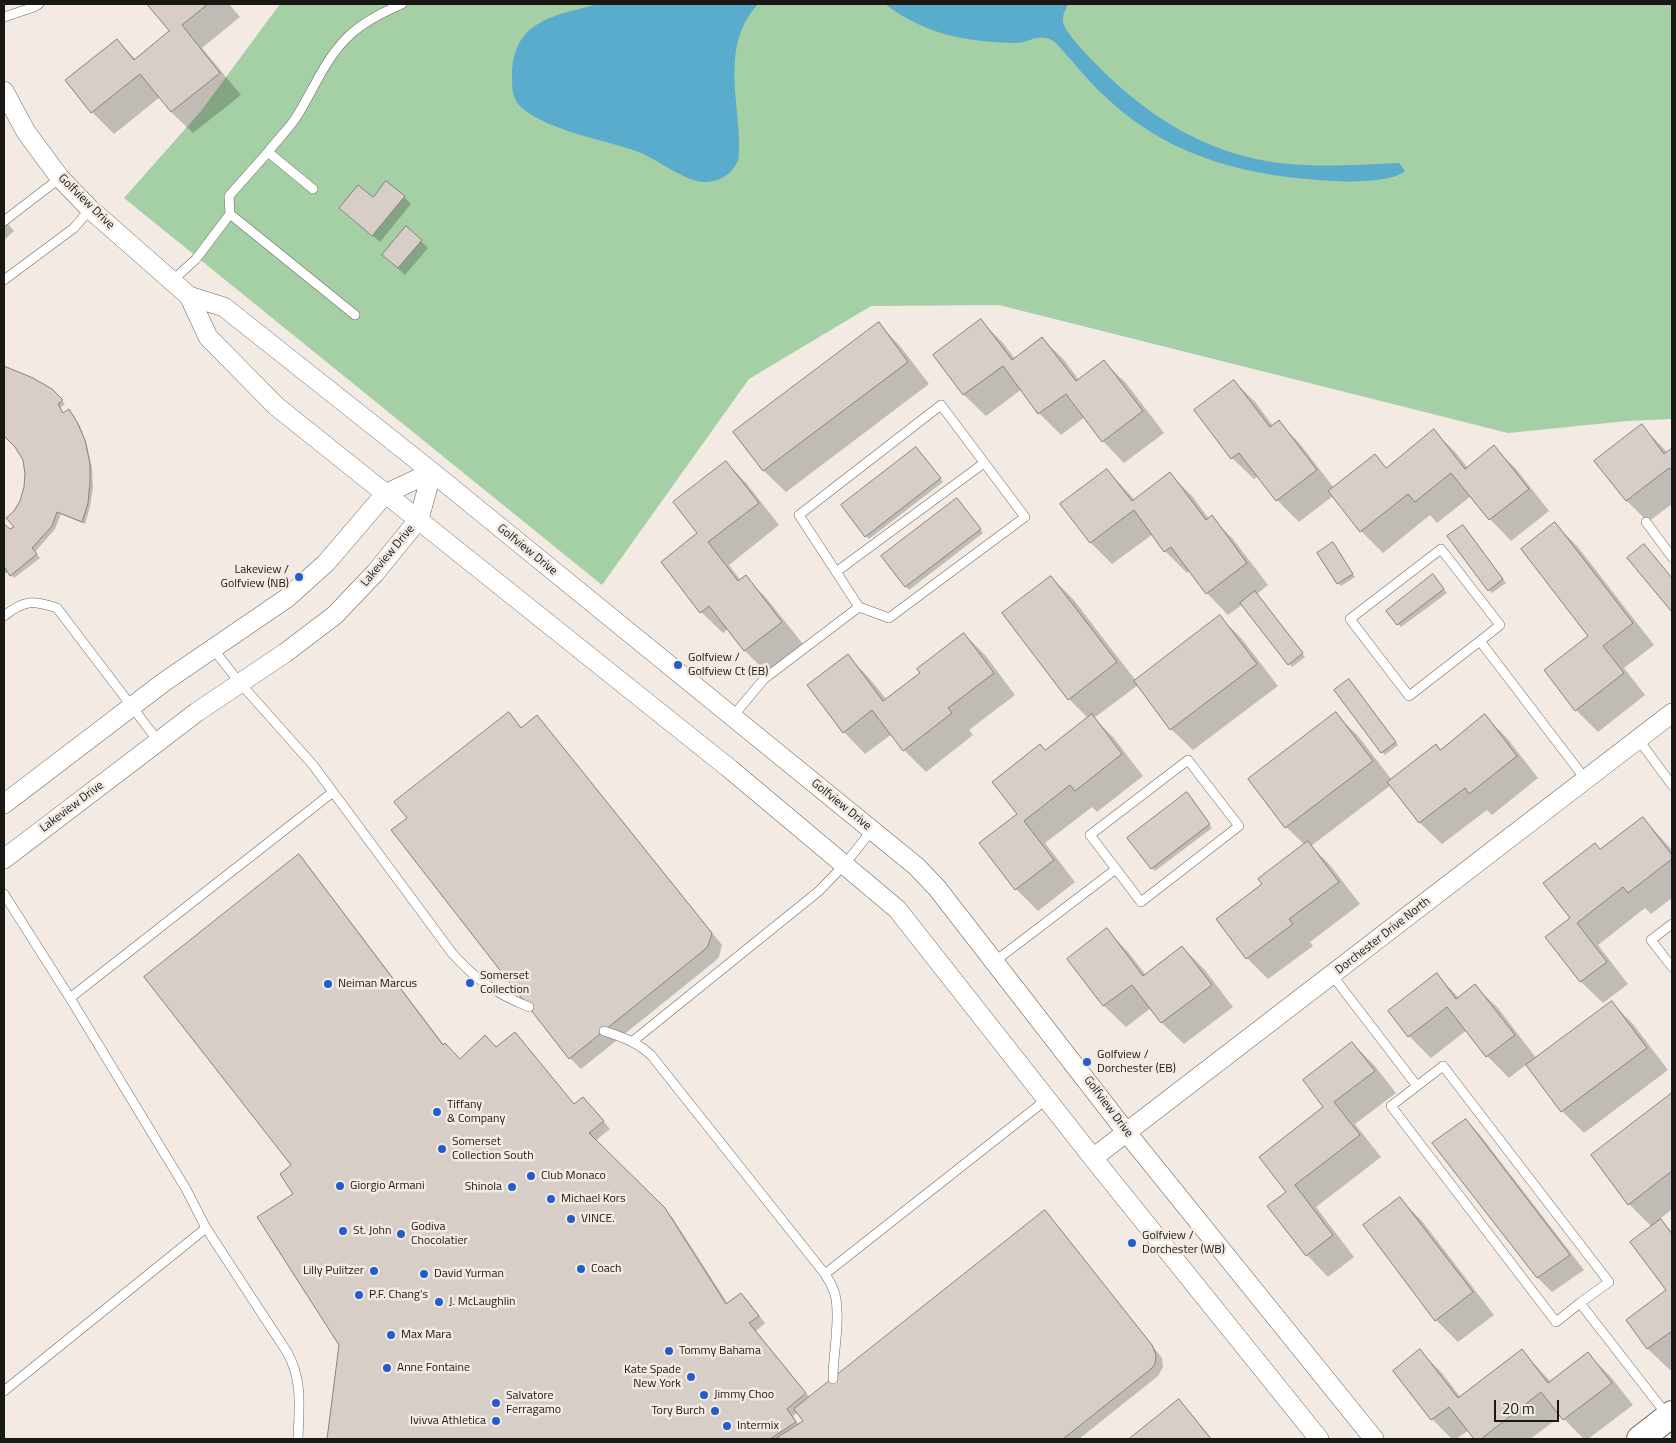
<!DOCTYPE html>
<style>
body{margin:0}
#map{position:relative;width:1676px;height:1443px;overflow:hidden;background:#f2eae3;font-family:"Titillium Web",sans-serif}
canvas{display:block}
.frame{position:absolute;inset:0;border:5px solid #1a1815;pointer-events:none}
.scale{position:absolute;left:1494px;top:1400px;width:65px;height:22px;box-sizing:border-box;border:2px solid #1a1815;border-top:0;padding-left:6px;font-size:15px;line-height:18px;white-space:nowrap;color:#1a1815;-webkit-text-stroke:4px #f2eae3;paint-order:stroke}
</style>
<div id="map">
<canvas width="1676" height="1443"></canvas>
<div class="frame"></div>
<div class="scale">20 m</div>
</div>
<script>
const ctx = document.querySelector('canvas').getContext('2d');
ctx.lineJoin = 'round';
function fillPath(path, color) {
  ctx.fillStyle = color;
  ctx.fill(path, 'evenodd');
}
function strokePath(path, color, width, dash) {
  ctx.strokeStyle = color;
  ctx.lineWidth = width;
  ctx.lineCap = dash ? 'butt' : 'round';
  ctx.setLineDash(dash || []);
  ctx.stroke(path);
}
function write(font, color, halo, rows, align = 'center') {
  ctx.font = font + ' "Titillium Web",sans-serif';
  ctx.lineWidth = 5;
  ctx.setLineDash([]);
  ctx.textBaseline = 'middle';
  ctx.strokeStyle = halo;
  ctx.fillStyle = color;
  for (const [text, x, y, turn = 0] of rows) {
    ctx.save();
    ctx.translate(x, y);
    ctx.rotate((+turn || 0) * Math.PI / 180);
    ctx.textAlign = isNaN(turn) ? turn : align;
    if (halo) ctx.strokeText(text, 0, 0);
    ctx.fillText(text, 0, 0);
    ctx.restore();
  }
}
fillPath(new Path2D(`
 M 280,4 L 1672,4 L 1672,419 L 1627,421 L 1508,433 L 999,305 L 871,306 L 749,379 L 602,585 L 124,198 L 201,111 Z`), '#a5cfa4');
fillPath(new Path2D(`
 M 598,4 L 758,4 C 718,48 742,105 739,157 C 735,172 721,182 705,182 C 685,182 656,158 636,151 C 601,139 550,131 522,108 C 512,100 512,88 512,77 C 512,20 554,16 598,4 Z
 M 885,4 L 1068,4 C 1066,9 1062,15 1063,22 C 1065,32 1085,53 1093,61 C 1137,107 1191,145 1256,159 C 1302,169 1352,165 1399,163 L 1405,171 C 1394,182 1350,182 1334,181 C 1251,177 1173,159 1110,101 C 1096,89 1084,75 1073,62 C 1066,55 1060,46 1052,40 C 1036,33 1030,43 1015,43 C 966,42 924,34 885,4 Z`), '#5aaccc');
fillPath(new Path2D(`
 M 148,4 L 229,4 L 240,17 L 202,48 L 241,95 L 193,133 L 171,112 L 160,97 L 114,134 L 92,112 L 117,40 L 136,60 L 171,31 Z
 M 404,197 L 411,204 L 380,242 L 348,215 L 373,198 Z
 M 4,219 L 14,231 L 4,240 Z
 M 421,241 L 428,248 L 405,275 L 391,262 Z
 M 981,321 L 1003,343 L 1015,359 L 1042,338 L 1064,360 L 1079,380 L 1104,362 L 1126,383 L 1164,433 L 1124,463 L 1103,441 L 1085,417 L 1061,435 L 1039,413 L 1022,389 L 986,416 L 964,395 L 935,356 Z
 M 879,324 L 900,346 L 929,384 L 786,492 L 764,471 L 735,432 Z
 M 4,367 L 33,379 L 51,390 L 65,404 L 60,408 L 64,414 L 72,414 L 80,426 L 87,445 L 92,468 L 93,487 L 90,507 L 85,524 L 61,514 L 55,529 L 35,552 L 40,558 L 14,578 L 8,571 L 4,575 L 4,526 L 10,531 L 16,527 L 15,512 L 21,501 L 26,487 L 26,474 L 24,460 L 10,440 L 4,436 Z
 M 1234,381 L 1256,403 L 1273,426 L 1279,422 L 1300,444 L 1334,488 L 1375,456 L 1387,468 L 1434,431 L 1456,453 L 1468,468 L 1494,447 L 1516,469 L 1549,511 L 1511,541 L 1490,519 L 1471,496 L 1437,523 L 1430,515 L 1383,553 L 1361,531 L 1333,496 L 1299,522 L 1277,500 L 1258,476 L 1254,479 L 1232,458 Z
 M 1642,426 L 1668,453 L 1672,449 L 1672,504 L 1648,522 L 1627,501 L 1596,461 Z
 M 919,451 L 943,482 L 869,539 L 866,536 Z
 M 726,462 L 747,484 L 779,525 L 729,565 L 741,581 L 746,577 L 767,599 L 803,644 L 766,672 L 745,651 L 728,629 L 723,633 L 701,612 L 699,534 Z
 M 1107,470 L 1135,500 L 1170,474 L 1192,496 L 1209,519 L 1211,517 L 1233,539 L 1268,585 L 1257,594 L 1305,657 L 1292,667 L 1243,604 L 1228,615 L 1207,593 L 1190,570 L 1187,573 L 1165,551 L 1153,534 L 1112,564 L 1090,542 Z
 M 960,503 L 983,533 L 909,590 L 883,556 Z
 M 1555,524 L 1577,546 L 1654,645 L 1624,668 L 1645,695 L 1598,732 L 1576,710 L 1589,636 Z
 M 1466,530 L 1506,583 L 1492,593 L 1489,590 Z
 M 1333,544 L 1355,577 L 1341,586 L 1338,583 Z
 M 1051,577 L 1073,599 L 1136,681 L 1220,617 L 1242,639 L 1278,686 L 1193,750 L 1171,729 L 1138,685 L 1094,718 L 1113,737 L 1143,776 L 1097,812 L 1092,807 L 1045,843 L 1075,882 L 1038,911 L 1016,889 L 1018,815 L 1045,751 L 1088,718 L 1069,699 Z
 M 1436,579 L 1447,593 L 1401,627 L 1398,624 Z
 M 964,634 L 986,656 L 1015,695 L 969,730 L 973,735 L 926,772 L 904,750 L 892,734 L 865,754 L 844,732 L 848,656 L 869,678 L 887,700 L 922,673 Z
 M 1352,683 L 1398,745 L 1385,755 L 1382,752 Z
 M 509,713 L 522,728 L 536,717 L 547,728 L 722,945 L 719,957 L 714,962 L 581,1069 L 570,1058 L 408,818 Z
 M 1336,714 L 1358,736 L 1392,780 L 1440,751 L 1485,716 L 1507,738 L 1538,778 L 1492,815 L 1487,810 L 1442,844 L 1420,823 L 1391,785 L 1311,846 L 1330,865 L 1360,904 L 1310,942 L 1313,946 L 1268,979 L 1247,958 L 1264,885 L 1305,845 L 1286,827 Z
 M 1190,797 L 1212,828 L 1155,871 L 1152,868 Z
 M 1643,818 L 1672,850 L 1672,898 L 1651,914 L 1645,908 L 1598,945 L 1628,984 L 1603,1003 L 1581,982 L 1547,937 L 1572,918 L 1601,850 Z
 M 299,856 L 306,863 L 444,1045 L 460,1061 L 496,1049 L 574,1105 L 590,1105 L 610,1129 L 595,1141 L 672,1217 L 728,1304 L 740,1294 L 748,1301 L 765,1323 L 756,1331 L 810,1398 L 1045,1211 L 1162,1358 L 1163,1367 L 1158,1376 L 1079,1439 L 329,1439 L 340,1345 L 295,1194 L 293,1166 ZM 798,1412 L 805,1422 L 799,1425 L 793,1416 Z
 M 1107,930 L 1128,952 L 1146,975 L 1182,947 L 1204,969 L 1233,1007 L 1184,1044 L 1162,1023 L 1151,1008 L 1126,1027 L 1104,1006 L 1068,959 Z
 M 1437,975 L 1459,998 L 1475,986 L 1497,1007 L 1537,1059 L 1612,1003 L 1633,1024 L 1668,1070 L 1584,1133 L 1562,1111 L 1527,1064 L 1509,1078 L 1487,1056 L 1467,1030 L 1431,1058 L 1409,1036 Z
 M 1352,1043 L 1374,1065 L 1396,1093 L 1355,1124 L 1381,1157 L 1316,1207 L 1354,1257 L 1328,1277 L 1307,1255 L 1288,1192 Z
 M 1672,1094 L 1672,1209 L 1660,1219 L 1672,1232 L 1672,1369 L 1670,1370 L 1648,1349 L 1627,1321 L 1668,1291 L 1652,1227 L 1629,1204 L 1593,1156 Z
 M 1466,1120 L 1480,1135 L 1584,1270 L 1552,1292 L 1538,1278 Z
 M 1400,1199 L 1422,1221 L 1494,1315 L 1458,1342 L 1436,1320 Z
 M 1420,1351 L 1442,1373 L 1461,1398 L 1522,1351 L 1551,1382 L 1588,1354 L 1610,1376 L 1633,1405 L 1588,1439 L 1584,1439 L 1561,1416 L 1530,1439 L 1476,1439 L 1469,1430 L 1456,1439 L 1452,1439 L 1432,1419 L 1394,1371 Z
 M 1179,1401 L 1193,1416 L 1212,1439 L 1131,1439 Z`), '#0003');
const building = new Path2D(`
 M 147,4 L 208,4 L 182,25 L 220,73 L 171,112 L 140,74 L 91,113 L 65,80 L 117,39 L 134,60 L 169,31 Z
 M 386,181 L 405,196 L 372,236 L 339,208 L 358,185 L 373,197 Z
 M 406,226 L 422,240 L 398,268 L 382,255 Z
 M 981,319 L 1012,360 L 1042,337 L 1076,381 L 1104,360 L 1143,411 L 1102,442 L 1066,394 L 1038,414 L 1003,366 L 963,395 L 933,355 Z
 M 879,322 L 908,362 L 763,471 L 733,432 Z
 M 4,366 L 33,378 L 52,389 L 63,400 L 58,404 L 63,413 L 69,409 L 77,422 L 85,440 L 90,464 L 90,483 L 88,503 L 82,522 L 57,512 L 52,526 L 32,548 L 37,554 L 10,576 L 5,568 L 4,569 L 4,524 L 10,529 L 14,527 L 6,518 L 14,511 L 20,501 L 24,487 L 25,474 L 23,460 L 15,447 L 4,436 Z
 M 1234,380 L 1270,427 L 1279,420 L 1317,470 L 1276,501 L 1239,453 L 1231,459 L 1194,410 Z
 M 1642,424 L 1664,454 L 1672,448 L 1672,471 L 1669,468 L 1626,501 L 1594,461 Z
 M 1434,429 L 1465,469 L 1494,445 L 1529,489 L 1489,520 L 1451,473 L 1415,502 L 1408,494 L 1360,532 L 1328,491 L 1375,454 L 1386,468 Z
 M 916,447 L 941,478 L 865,537 L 841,505 Z
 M 726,461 L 759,503 L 708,542 L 738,581 L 746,575 L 782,622 L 744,651 L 709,606 L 700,613 L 661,562 L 697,533 L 673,502 Z
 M 1107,469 L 1132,501 L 1170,472 L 1206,520 L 1212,515 L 1247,563 L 1206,594 L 1171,547 L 1164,552 L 1134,510 L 1090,543 L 1060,504 Z
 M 957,498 L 981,529 L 905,587 L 881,556 Z
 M 1555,522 L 1633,623 L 1603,646 L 1624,673 L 1575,711 L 1544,670 L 1588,636 L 1521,549 Z
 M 1463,525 L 1503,579 L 1488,591 L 1447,536 Z
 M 1333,542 L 1353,574 L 1337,584 L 1317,553 Z
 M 1644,544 L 1672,578 L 1672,612 L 1627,558 Z
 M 1433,574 L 1444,589 L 1397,625 L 1386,611 Z
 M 1051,576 L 1117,662 L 1068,700 L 1002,613 Z
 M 1255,591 L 1303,653 L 1288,665 L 1240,603 Z
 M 1220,615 L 1257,664 L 1170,730 L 1134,681 Z
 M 964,633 L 994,673 L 948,708 L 952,713 L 903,751 L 872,710 L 843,733 L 807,685 L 848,654 L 883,701 L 920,673 L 917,669 Z
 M 1349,679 L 1396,742 L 1381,753 L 1334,690 Z
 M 509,712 L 521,728 L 537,715 L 712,933 L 708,946 L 703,951 L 569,1059 L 391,830 L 407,818 L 394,802 Z
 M 1336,712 L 1373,761 L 1285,828 L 1248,779 Z
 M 1092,714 L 1122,754 L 1075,791 L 1070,785 L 1024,821 L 1054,860 L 1015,890 L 979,843 L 1017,814 L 992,782 L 1040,744 L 1045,750 Z
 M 1485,714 L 1517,756 L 1469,794 L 1465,788 L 1419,823 L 1387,782 L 1436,744 L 1440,750 Z
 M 1187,792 L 1210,824 L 1151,869 L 1127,838 Z
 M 1643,817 L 1672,855 L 1672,859 L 1628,893 L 1623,887 L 1577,923 L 1607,962 L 1580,982 L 1545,937 L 1570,918 L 1543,883 L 1595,843 L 1600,849 Z
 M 1308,841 L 1339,882 L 1289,919 L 1293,924 L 1246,959 L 1216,919 L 1262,884 L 1258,879 Z
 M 299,854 L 443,1045 L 445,1043 L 460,1059 L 485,1035 L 496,1047 L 515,1032 L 574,1104 L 583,1097 L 604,1121 L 589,1133 L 665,1208 L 726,1304 L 741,1293 L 759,1316 L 749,1323 L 806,1393 L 787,1409 L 796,1422 L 770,1439 L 327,1439 L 339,1345 L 257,1217 L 293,1194 L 280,1174 L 291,1165 L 144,977 Z
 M 1107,928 L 1143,976 L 1182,946 L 1212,985 L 1161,1023 L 1132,985 L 1103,1006 L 1067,959 Z
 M 1437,973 L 1456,999 L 1475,984 L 1515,1035 L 1486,1057 L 1447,1007 L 1408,1037 L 1388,1011 Z
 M 1612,1001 L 1647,1048 L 1561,1112 L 1526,1065 Z
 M 1352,1042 L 1375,1071 L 1334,1102 L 1360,1135 L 1295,1185 L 1333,1235 L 1306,1256 L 1267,1206 L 1286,1192 L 1259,1157 L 1323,1107 L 1303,1080 Z
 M 1672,1093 L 1672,1171 L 1628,1205 L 1591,1155 Z
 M 1466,1119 L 1570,1255 L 1537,1278 L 1432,1143 Z
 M 1400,1197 L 1473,1292 L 1435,1321 L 1363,1225 Z
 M 1045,1210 L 1152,1345 L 1156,1355 L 1155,1364 L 1151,1369 L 1063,1439 L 775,1439 L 803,1421 L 794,1409 Z
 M 1661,1219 L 1672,1234 L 1672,1331 L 1647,1349 L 1626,1320 L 1666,1290 L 1630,1242 Z
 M 1420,1349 L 1458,1398 L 1522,1349 L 1548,1383 L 1588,1352 L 1612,1383 L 1563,1420 L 1541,1392 L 1481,1439 L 1474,1439 L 1449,1407 L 1431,1420 L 1393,1371 Z
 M 1179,1399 L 1211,1439 L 1129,1439 Z`);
fillPath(building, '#d6cec7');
strokePath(building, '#89827c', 1);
const lane = new Path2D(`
 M 4,17 L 34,7 L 39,4
 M 268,152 C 277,140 289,129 297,116 C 315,87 326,56 352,33 C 367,20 384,12 402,4
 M 230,214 L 229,196 L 268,152 L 313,189
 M 4,221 L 60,178
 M 4,280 L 74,228 L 90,209
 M 172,281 L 196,259 L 230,214 L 355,315
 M 1646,522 L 1672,557
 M 836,572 L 984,463
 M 4,616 C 24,600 32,600 57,608 L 158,741
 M 1480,641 L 1409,696 L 1350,619 L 1441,549 L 1500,625 L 1480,641 L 1586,780
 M 213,649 L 240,683 L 313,765 L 452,953 C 476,980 495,993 529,1007
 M 733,716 L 764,679 L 859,607 L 799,515 L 941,405 L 1025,517 L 889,618 L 859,607
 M 1638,739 L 1672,785
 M 4,894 L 70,998 L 158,1143 L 186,1189 L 206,1228 L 287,1352 C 303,1380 299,1408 298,1439
 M 1672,924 L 1651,940 L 1672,967
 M 994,962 L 1116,869 L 1141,902 L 1239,826 L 1188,760 L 1090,835 L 1116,869
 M 1332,975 L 1417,1086 L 1391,1106 L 1556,1322 L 1580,1303
 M 70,998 L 333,792
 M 604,1031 C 622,1037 637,1042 651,1055 L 825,1274 C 830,1282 835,1290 836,1299 C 840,1325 833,1353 833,1379
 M 633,1041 L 819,891 L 845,864 L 872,830
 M 1417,1086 L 1443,1066 L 1592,1260 L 1609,1282 L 1580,1303 L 1667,1415
 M 825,1274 L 1047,1099
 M 4,1391 L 206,1228`);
const street = new Path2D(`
 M 4,91 L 26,132 L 60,178 L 90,209 L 189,296 L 208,337 L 276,406 L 730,769 L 897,909 L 1093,1158 L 1319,1439
 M 189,296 L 224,307 L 432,472 L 916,866 L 937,888 L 1127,1133 L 1374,1439
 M 4,804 L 164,682 L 287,598 L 326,563 L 385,494 L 432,472
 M 4,859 L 197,712 L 285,653 L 335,615 L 375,573 L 419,519 L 432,472
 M 1093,1158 L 1672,713`);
const secondary = new Path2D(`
 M 1640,1439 L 1672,1414`);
strokePath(lane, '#6f6962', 10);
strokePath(street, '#6f6962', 20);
strokePath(secondary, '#6f6962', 28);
strokePath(lane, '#fff', 9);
strokePath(street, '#fff', 19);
strokePath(secondary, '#fff', 26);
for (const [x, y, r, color] of [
 [299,577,5,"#235dc9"],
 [678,665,5,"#235dc9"],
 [470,983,5,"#235dc9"],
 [328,984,5,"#235dc9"],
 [1087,1062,5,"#235dc9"],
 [437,1112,5,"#235dc9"],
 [442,1149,5,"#235dc9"],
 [531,1176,5,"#235dc9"],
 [340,1186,5,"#235dc9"],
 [512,1187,5,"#235dc9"],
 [551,1199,5,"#235dc9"],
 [571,1219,5,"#235dc9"],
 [343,1231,5,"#235dc9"],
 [401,1234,5,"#235dc9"],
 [1132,1243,5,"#235dc9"],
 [581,1269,5,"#235dc9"],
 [374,1271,5,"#235dc9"],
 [424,1274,5,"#235dc9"],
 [359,1295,5,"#235dc9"],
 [439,1302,5,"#235dc9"],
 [391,1335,5,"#235dc9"],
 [669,1351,5,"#235dc9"],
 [387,1368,5,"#235dc9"],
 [691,1377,5,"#235dc9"],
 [704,1395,5,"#235dc9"],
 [496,1403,5,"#235dc9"],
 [715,1411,5,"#235dc9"],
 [496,1421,5,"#235dc9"],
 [727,1426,5,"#235dc9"]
]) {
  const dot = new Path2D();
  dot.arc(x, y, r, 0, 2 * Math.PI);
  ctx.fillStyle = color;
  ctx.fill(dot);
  strokePath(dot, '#f2eae3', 2);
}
write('12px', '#1a1815', '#f2eae3', [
 ["Golfview Drive",86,202,44],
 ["Golfview Drive",527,550,39],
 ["Lakeview Drive",388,556,-50],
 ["Golfview Drive",841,805,39],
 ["Lakeview Drive",72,807,-37],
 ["Dorchester Drive North",1383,936,-38],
 ["Golfview Drive",1108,1107,53]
]);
write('12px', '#1a1815', '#f2eae3', [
 ["Lakeview /",289,570,"right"],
 ["Golfview (NB)",289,584,"right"],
 ["Golfview /",688,658],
 ["Golfview Ct (EB)",688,672],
 ["Somerset",480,976],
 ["Collection",480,990],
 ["Neiman Marcus",338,984],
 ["Golfview /",1097,1055],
 ["Dorchester (EB)",1097,1069],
 ["Tiffany",447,1105],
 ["& Company",447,1119],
 ["Somerset",452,1142],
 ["Collection South",452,1156],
 ["Club Monaco",541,1176],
 ["Giorgio Armani",350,1186],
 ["Shinola",502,1187,"right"],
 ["Michael Kors",561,1199],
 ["VINCE.",581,1219],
 ["Godiva",411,1227],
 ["Chocolatier",411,1241],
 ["St. John",353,1231],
 ["Golfview /",1142,1236],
 ["Dorchester (WB)",1142,1250],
 ["Coach",591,1269],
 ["Lilly Pulitzer",364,1271,"right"],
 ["David Yurman",434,1274],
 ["P.F. Chang's",369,1295],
 ["J. McLaughlin",449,1302],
 ["Max Mara",401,1335],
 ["Tommy Bahama",679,1351],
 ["Anne Fontaine",397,1368],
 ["Kate Spade",681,1370,"right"],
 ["New York",681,1384,"right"],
 ["Jimmy Choo",714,1395],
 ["Salvatore",506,1396],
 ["Ferragamo",506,1410],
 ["Tory Burch",705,1411,"right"],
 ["Ivivva Athletica",486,1421,"right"],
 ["Intermix",737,1426]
], 'left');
</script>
